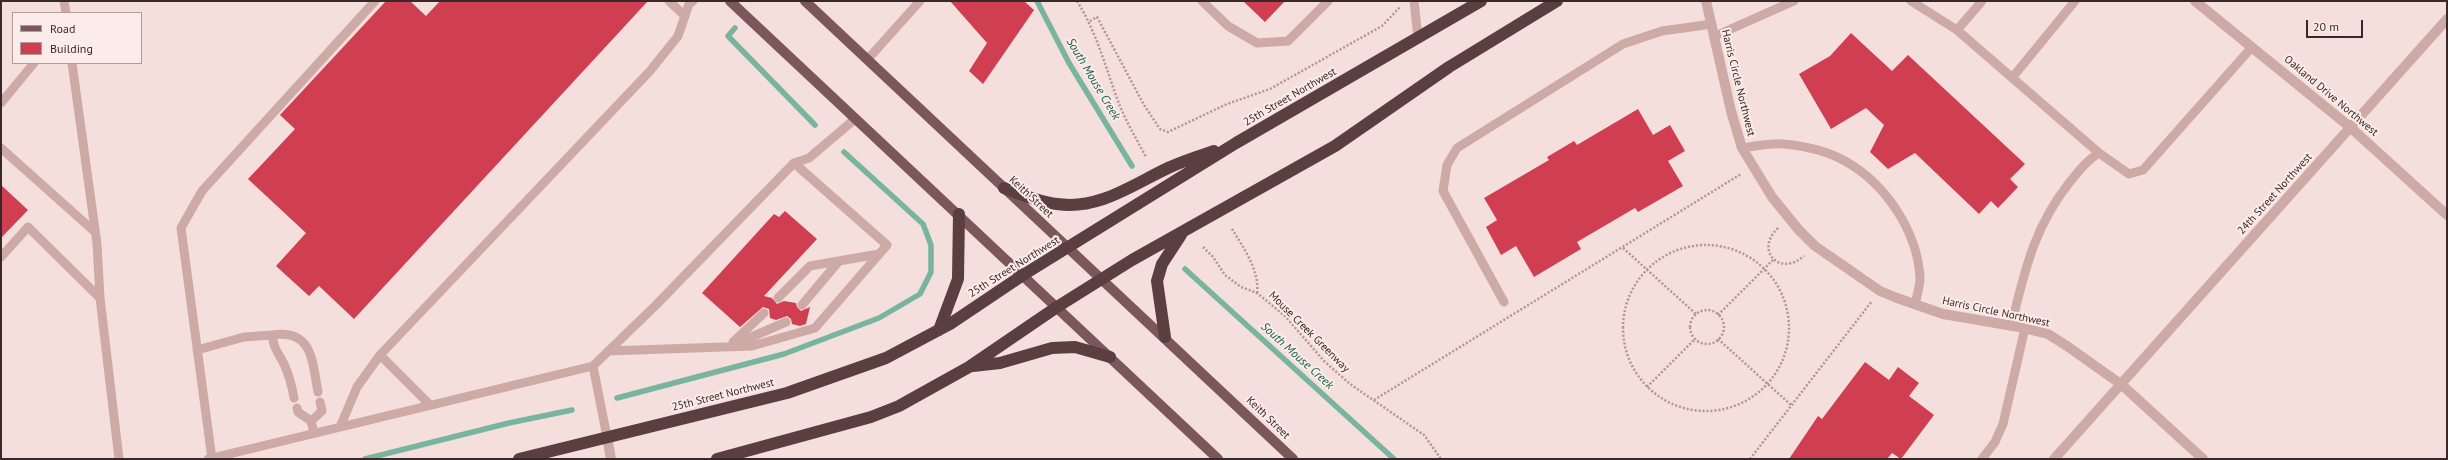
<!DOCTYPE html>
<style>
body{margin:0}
#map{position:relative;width:2448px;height:460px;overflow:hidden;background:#f4dfdc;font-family:"PT Sans",sans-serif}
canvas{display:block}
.frame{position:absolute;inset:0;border:2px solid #392829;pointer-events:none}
.legend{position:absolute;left:12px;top:12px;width:130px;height:52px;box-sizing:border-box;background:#fbece9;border:1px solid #ad9e9c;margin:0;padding:5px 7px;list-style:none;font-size:12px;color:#392829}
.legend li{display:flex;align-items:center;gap:8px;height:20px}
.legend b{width:20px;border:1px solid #ad9e9c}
.scale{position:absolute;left:2306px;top:20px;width:57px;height:18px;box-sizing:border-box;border:2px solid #392829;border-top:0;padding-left:5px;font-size:12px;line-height:14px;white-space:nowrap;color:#392829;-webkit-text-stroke:3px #fbece9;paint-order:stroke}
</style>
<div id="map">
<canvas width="2448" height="460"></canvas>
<div class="frame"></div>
<ul class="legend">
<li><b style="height:5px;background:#7c5759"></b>Road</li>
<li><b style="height:11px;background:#d03e51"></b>Building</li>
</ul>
<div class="scale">20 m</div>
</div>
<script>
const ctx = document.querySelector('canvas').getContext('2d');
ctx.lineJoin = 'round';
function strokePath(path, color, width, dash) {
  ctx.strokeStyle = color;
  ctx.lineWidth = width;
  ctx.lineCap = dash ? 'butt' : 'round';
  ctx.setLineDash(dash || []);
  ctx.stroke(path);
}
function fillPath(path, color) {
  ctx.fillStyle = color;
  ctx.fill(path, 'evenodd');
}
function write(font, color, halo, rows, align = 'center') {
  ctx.font = font + ' "PT Sans",sans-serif';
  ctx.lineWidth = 4;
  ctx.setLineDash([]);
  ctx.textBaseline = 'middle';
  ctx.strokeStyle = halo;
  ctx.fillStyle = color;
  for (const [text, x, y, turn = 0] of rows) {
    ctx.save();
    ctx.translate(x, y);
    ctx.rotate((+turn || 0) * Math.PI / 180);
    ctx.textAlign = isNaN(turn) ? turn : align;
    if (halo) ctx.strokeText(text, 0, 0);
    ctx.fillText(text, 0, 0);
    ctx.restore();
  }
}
strokePath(new Path2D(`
 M 1037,1 L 1069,63 L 1132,166
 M 735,28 L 728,36 L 815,125
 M 1185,269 L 1394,459
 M 617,398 L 784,354 L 879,318 L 920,294 L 931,272 L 931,245 L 923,224 L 844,152
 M 365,459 L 509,423 L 572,410`), '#78b4a0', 5.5);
fillPath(new Path2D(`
 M 386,1 L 410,1 L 426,16 L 440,1 L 648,1 L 354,319 L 319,286 L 309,296 L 276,266 L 306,233 L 248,179 L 295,129 L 280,115 Z
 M 950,1 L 1024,1 L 1034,10 L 983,84 L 969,71 L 987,43 Z
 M 1243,1 L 1285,1 L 1265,22 Z
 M 1851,33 L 1892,71 L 1908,55 L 2025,164 L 2010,179 L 2018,187 L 1998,208 L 1991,201 L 1979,214 L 1915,153 L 1888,169 L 1870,152 L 1884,125 L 1866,108 L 1831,129 L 1799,74 L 1830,56 Z
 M 1638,109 L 1653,135 L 1670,125 L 1685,151 L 1668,161 L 1683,186 L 1638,212 L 1635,208 L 1577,242 L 1581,249 L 1534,277 L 1516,246 L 1501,255 L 1486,227 L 1497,220 L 1484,198 L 1549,160 L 1547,157 L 1574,141 L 1577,145 Z
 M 1,185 L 28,210 L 1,238 Z
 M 785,211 L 817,239 L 764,296 L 772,298 L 777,304 L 784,301 L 796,303 L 797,307 L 801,311 L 810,307 L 806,324 L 800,326 L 792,324 L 791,319 L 787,316 L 776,320 L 770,318 L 769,309 L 763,307 L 740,327 L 702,293 L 774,214 L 779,217 Z
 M 1865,362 L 1889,380 L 1898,367 L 1919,383 L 1909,396 L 1934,415 L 1901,459 L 1892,453 L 1887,459 L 1789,459 L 1818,416 L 1822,419 Z`), '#d03e51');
strokePath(new Path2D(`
 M 1077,1 C 1097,33 1105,66 1118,101 C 1125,120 1136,138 1146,157
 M 1090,21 L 1097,17 L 1144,105 L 1160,129 L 1168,132 L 1227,104 L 1270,89 L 1382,26 L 1401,6
 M 1778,228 C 1754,251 1780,277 1804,256
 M 1232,229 C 1243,247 1260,271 1257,293
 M1623 328a83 83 0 1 1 166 0a83 83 0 1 1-166 0Z
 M 1203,247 L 1213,257 L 1225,275 L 1241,287 L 1257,293 L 1285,316 L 1324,361 L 1350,384 L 1424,435 L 1441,459
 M 1623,248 L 1696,314
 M1690 327a17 17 0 1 1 34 0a17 17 0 1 1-34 0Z
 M 1718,315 L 1774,259
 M 1718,339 L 1791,405
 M 1647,387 L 1695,339
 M 1374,400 L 1741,174
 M 1750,459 L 1872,301`), '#b99390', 2.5, [2, 2]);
strokePath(new Path2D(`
 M 64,1 L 66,13
 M 669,1 L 685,16
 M 1202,1 L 1228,26 L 1257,43 L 1288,41 L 1328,1
 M 1414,1 L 1418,38
 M 1911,1 L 1957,30 L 2099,153
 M 1957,30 L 1982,1
 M 1715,36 L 1794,1
 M 867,60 L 920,1
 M 72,63 L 97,244 L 100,298
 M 2012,78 L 2075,1
 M 1,103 L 34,63
 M 1,148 L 95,232
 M 1742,148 C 1756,146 1771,143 1784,144 C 1805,146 1827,151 1845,161 C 1886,184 1917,231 1920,277 C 1920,286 1917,296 1915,304
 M 1,257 L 28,227 L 100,298 L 119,459
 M 778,298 L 810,266 L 879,254
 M 1504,302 L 1443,191 L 1447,165 L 1457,148 L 1623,44 L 1662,31 L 1712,24
 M 802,305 L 839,261
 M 2011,326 C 2025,271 2033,229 2069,183 C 2079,171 2086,161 2099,153 L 2129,174 L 2143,170 L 2252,47
 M 272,335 C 313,329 312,361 318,392
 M 733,342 L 764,313
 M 733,345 L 786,322
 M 197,350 L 244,337 L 272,335 C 275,352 277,350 284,364 C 289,375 292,386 294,398
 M 608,351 L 752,346 L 815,328 L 887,245 L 794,163
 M 593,366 L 607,437
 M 430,405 L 380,355 L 650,71 L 678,36 L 689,4 L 693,1
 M 297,408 L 298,412 L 311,421 L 314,433
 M 311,421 L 322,411 L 320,402
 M 340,427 L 357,387 L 380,355
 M 208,459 L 593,366 L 656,305 L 794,163 L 809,158 L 855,119
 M 212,459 L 181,228 L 202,191 L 375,1
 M 1982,459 L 1995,442 L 2003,424 L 2025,328`), '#cdaaa6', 9);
strokePath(new Path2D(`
 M 1706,1 L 1731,111 L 1742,148 L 1772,197 L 1798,229 L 1815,246 L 1880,291 L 1897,298 L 1943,314 L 2019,327 L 2048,334 L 2067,346 L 2122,385 L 2203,459
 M 2195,1 L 2350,127 L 2447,215
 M 607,437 L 611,459
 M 2054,459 L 2447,19`), '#cdaaa6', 10);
strokePath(new Path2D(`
 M 730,1 L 1218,459
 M 805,1 L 1293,459`), '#7c5759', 10);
strokePath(new Path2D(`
 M 1004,188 C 1021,194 1038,202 1057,204 C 1099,210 1132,185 1168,168 C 1183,161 1199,156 1214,151
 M 939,330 L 958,279 L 959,214
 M 1165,337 L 1157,281 L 1162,264 L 1181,235
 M 973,366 L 1000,363 L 1052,348 L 1075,347 L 1110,357
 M 519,459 L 787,393 L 886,358 L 950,324 L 1023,275 L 1236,143 L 1481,1
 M 717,459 L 871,417 L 899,406 L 969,367 L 1057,307 L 1132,260 L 1335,146 L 1449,67 L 1557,1`), '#5b3e40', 12);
write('11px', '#392829', '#fbece9', [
 ["Harris Circle Northwest",1738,83,76],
 ["Oakland Drive Northwest",2331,96,40],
 ["25th Street Northwest",1290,97,-30],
 ["24th Street Northwest",2275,194,-48],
 ["Keith Street",1031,197,43],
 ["25th Street Northwest",1014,267,-32],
 ["Harris Circle Northwest",1996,312,12],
 ["Mouse Creek Greenway",1309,332,45],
 ["25th Street Northwest",723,395,-14],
 ["Keith Street",1268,418,44]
]);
write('italic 12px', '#195e49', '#fbece9', [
 ["South Mouse Creek",1093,79,59],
 ["South Mouse Creek",1297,356,42]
]);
</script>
